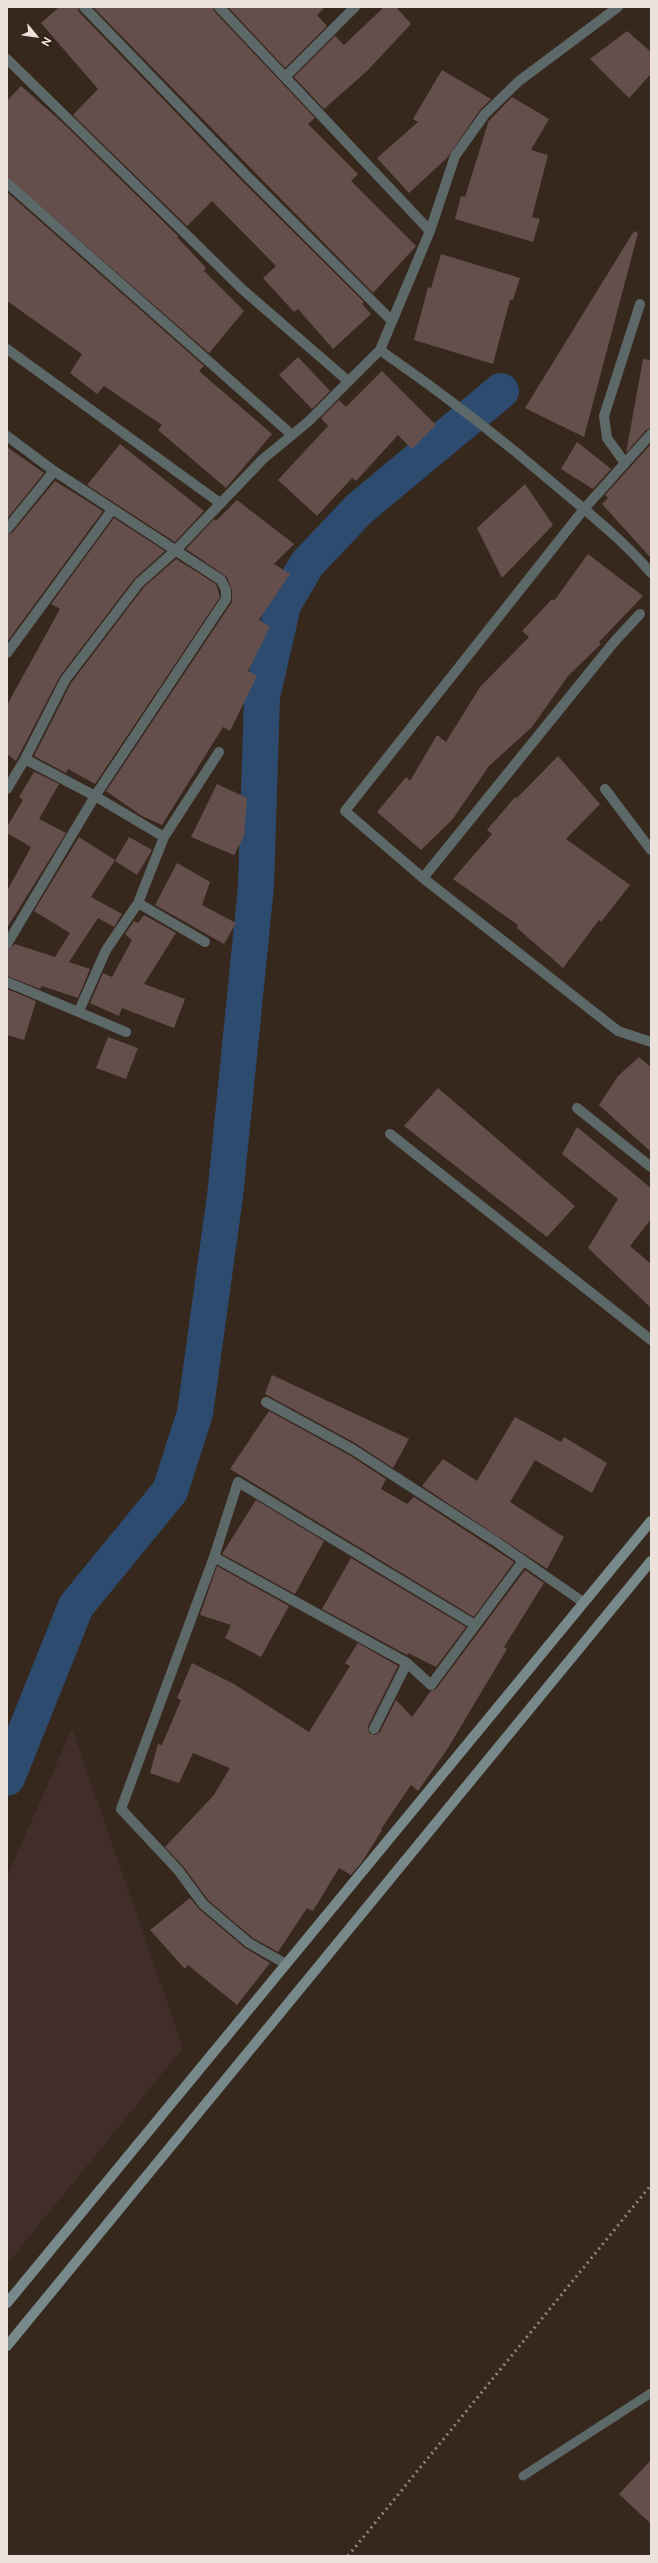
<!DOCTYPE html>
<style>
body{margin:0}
#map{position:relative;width:658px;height:2563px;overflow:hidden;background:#37281d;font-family:"Public Sans",sans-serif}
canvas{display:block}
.frame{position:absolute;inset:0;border:8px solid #ece2db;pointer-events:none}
.north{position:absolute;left:16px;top:16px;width:40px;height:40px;-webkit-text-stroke:3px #2d1e14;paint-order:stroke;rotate:119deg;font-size:11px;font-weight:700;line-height:16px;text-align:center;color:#ece2db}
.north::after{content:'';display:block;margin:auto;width:14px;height:18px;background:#ece2db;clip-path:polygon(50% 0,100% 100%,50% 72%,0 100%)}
</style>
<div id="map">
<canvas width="658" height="2563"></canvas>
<div class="frame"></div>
<div class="north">N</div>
</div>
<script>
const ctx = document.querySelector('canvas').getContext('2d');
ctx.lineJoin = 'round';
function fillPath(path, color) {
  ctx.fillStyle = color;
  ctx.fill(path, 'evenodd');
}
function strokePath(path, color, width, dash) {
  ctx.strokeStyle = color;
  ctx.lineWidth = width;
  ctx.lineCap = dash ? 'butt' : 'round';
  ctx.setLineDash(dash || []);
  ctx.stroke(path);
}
fillPath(new Path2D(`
 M 72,1728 L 183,2048 L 7,2264 L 7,1877 Z`), '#412d2a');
strokePath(new Path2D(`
 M 7,1778 L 76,1606 L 170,1491 L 195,1413 L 225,1196 L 256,886 L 262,697 L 283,605 L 307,564 L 359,509 L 501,391`), '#2d4b6e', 36);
fillPath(new Path2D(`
 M 59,7 L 78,7 L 79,12 L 241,180 L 364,302 L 362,304 L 371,314 L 333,349 L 298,309 L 294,312 L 263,278 L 276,266 L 212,201 L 187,226 L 73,115 L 98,89 L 41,23 Z
 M 93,7 L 213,7 L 214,11 L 315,118 L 308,124 L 358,174 L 351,181 L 416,246 L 373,293 Z
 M 228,7 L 325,7 L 317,15 L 327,26 L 285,68 Z
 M 384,7 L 396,7 L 411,24 L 367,71 L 324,109 L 294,77 L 335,36 L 344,45 Z
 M 627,31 L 651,52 L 651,74 L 629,98 L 590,59 Z
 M 442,70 L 491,99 L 480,110 L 447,158 L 409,193 L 377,158 L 418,122 L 413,119 Z
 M 21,86 L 64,124 L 178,236 L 177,237 L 206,268 L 204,271 L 244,311 L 209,353 L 7,177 L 7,101 Z
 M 512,97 L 549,119 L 531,150 L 548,155 L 532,217 L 540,219 L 533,242 L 455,219 L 461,196 L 465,197 L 489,120 L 487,123 Z
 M 7,192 L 204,366 L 199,371 L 272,434 L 226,488 L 158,430 L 162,425 L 104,386 L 97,394 L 70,373 L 82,354 L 7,301 Z
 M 634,231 L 638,233 L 584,437 L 525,408 Z
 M 441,254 L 520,278 L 513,300 L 510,300 L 493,364 L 414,340 L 428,287 L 431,288 Z
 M 298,357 L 330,391 L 312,409 L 279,375 Z
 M 643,359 L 651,360 L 651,428 L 646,430 L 626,453 Z
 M 382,371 L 436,425 L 412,449 L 398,435 L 356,481 L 352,478 L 317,516 L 278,480 L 328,426 L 321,418 L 339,400 L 346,407 Z
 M 577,442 L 611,469 L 593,489 L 561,469 Z
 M 120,444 L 204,511 L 175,542 L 87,485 Z
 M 651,444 L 651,558 L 602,504 L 608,498 L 605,495 Z
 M 7,447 L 44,473 L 7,519 Z
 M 55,481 L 103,511 L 7,642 L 7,535 L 12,533 Z
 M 525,484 L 553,525 L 502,578 L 477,528 Z
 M 237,500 L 294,544 L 274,564 L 290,574 L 259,620 L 270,627 L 248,671 L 257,676 L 230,731 L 223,727 L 162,825 L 142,816 L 106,791 L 232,602 L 232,590 L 227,577 L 186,549 L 214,519 L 216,521 Z
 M 114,518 L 165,551 L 134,579 L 60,676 L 16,761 L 7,754 L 7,705 L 60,609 L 51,604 Z
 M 588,554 L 643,596 L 599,642 L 601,644 L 568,676 L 532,727 L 489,766 L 452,820 L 421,850 L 377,812 L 406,777 L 410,781 L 437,735 L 446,742 L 480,687 L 529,637 L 522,631 L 552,599 L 554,601 Z
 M 176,559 L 216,584 L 220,597 L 95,784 L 68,769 L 66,773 L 34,756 L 71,683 L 144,587 Z
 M 558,756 L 600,804 L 566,839 L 630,885 L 601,922 L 599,920 L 563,968 L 517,928 L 518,925 L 453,879 L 492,834 L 487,830 L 515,797 L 517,798 Z
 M 27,768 L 59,784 L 39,819 L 66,833 L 7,928 L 7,891 L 31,847 L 7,833 L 7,827 L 23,800 L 19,797 L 34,772 Z
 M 217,784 L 247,798 L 244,836 L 234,855 L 191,837 Z
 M 79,837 L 115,860 L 91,897 L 122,914 L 114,927 L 98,918 L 69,962 L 90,969 L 78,998 L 42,986 L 40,989 L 7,976 L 7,950 L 15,944 L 55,957 L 70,933 L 34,911 Z
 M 129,837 L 152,850 L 137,875 L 115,861 Z
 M 177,863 L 210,882 L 202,905 L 236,923 L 224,944 L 155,905 Z
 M 144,915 L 176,933 L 144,984 L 185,999 L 174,1028 L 122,1008 L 119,1016 L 90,1003 L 103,973 L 112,977 L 132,940 L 125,934 L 134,921 L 138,923 Z
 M 7,989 L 36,1001 L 24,1040 L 7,1035 Z
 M 108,1037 L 138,1048 L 126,1079 L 96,1068 Z
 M 639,1057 L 651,1067 L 651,1152 L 599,1105 L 618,1076 Z
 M 438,1088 L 575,1206 L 547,1237 L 404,1126 Z
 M 577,1127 L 651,1188 L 651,1219 L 630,1246 L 651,1264 L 651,1308 L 588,1248 L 618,1199 L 562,1154 Z
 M 272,1375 L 409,1439 L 393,1468 L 355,1443 L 265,1394 Z
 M 269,1411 L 349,1455 L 386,1479 L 381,1489 L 407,1504 L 414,1497 L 514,1562 L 474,1617 L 230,1469 Z
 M 515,1417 L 561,1442 L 564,1437 L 607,1463 L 592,1493 L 535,1460 L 510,1502 L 564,1537 L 547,1569 L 422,1486 L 443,1459 L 477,1481 Z
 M 256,1500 L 324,1541 L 295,1594 L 222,1554 Z
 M 351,1558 L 466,1627 L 436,1667 L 408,1653 L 407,1655 L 322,1609 Z
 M 217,1566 L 289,1606 L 261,1657 L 225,1638 L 231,1625 L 200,1615 Z
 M 525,1570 L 544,1583 L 504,1647 L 507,1649 L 448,1748 L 418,1791 L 411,1785 L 381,1829 L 382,1830 L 362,1862 L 351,1875 L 339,1868 L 313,1911 L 307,1908 L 278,1952 L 253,1938 L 208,1900 L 183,1866 L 165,1847 L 214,1795 L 230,1768 L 193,1753 L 179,1783 L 150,1773 L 158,1744 L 162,1745 L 181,1700 L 177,1698 L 192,1663 L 234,1684 L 309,1732 L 350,1666 L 345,1663 L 358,1643 L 398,1666 L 368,1726 L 369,1733 L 375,1735 L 380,1732 L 396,1700 L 412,1717 L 431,1691 L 436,1689 Z
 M 190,1898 L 199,1909 L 245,1948 L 270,1963 L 237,2005 L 188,1965 L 185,1969 L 150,1930 Z
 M 651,2460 L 651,2524 L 619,2494 Z`), '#654f4c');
strokePath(new Path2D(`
 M 523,2476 L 651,2393`), '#5d6869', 9);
strokePath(new Path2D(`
 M 84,7 L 246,175 L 392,321
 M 219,7 L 430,231
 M 618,7 L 519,81 L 485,114 L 455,156 L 430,231 L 380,350 C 442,393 502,439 560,489 C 592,516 624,541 651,573
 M 7,59 L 242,289 L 348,381
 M 285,77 L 355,7
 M 7,183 L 292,435
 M 7,349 L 220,503
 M 651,434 L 584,509 L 345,811 L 423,878 L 618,1031 L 651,1042
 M 7,436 L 54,471
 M 625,463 L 607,438 L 604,416 L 640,304
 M 7,529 L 54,471 L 221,580 L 226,590 L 226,599 L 95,796 L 7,944
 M 7,653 L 112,510
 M 25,759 L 95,796 L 164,837
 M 7,789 L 25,759 L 65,680 L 139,583 L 175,551 L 263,459 L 309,421 L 380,350
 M 605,789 L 651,850
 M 423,878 L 614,642 L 640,614
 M 138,903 L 205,942
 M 7,982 L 126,1032
 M 79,1011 L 106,950 L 138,903 L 164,837 L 219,752
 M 577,1108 L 651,1167
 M 390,1134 L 651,1340
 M 266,1402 L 352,1449 L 495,1541 L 583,1602
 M 214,1557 L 238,1482 L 475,1625
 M 374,1729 L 407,1663
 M 286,1964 L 249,1943 L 203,1904 L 178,1870 L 121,1809 L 214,1557 L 407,1663 L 431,1685 L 523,1561`), '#5d6869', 10);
strokePath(new Path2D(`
 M 7,2303 L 651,1521
 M 7,2346 L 651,1561`), '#78898c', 10);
strokePath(new Path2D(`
 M 348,2556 L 651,2185`), '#93867d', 3, [2, 4]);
</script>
